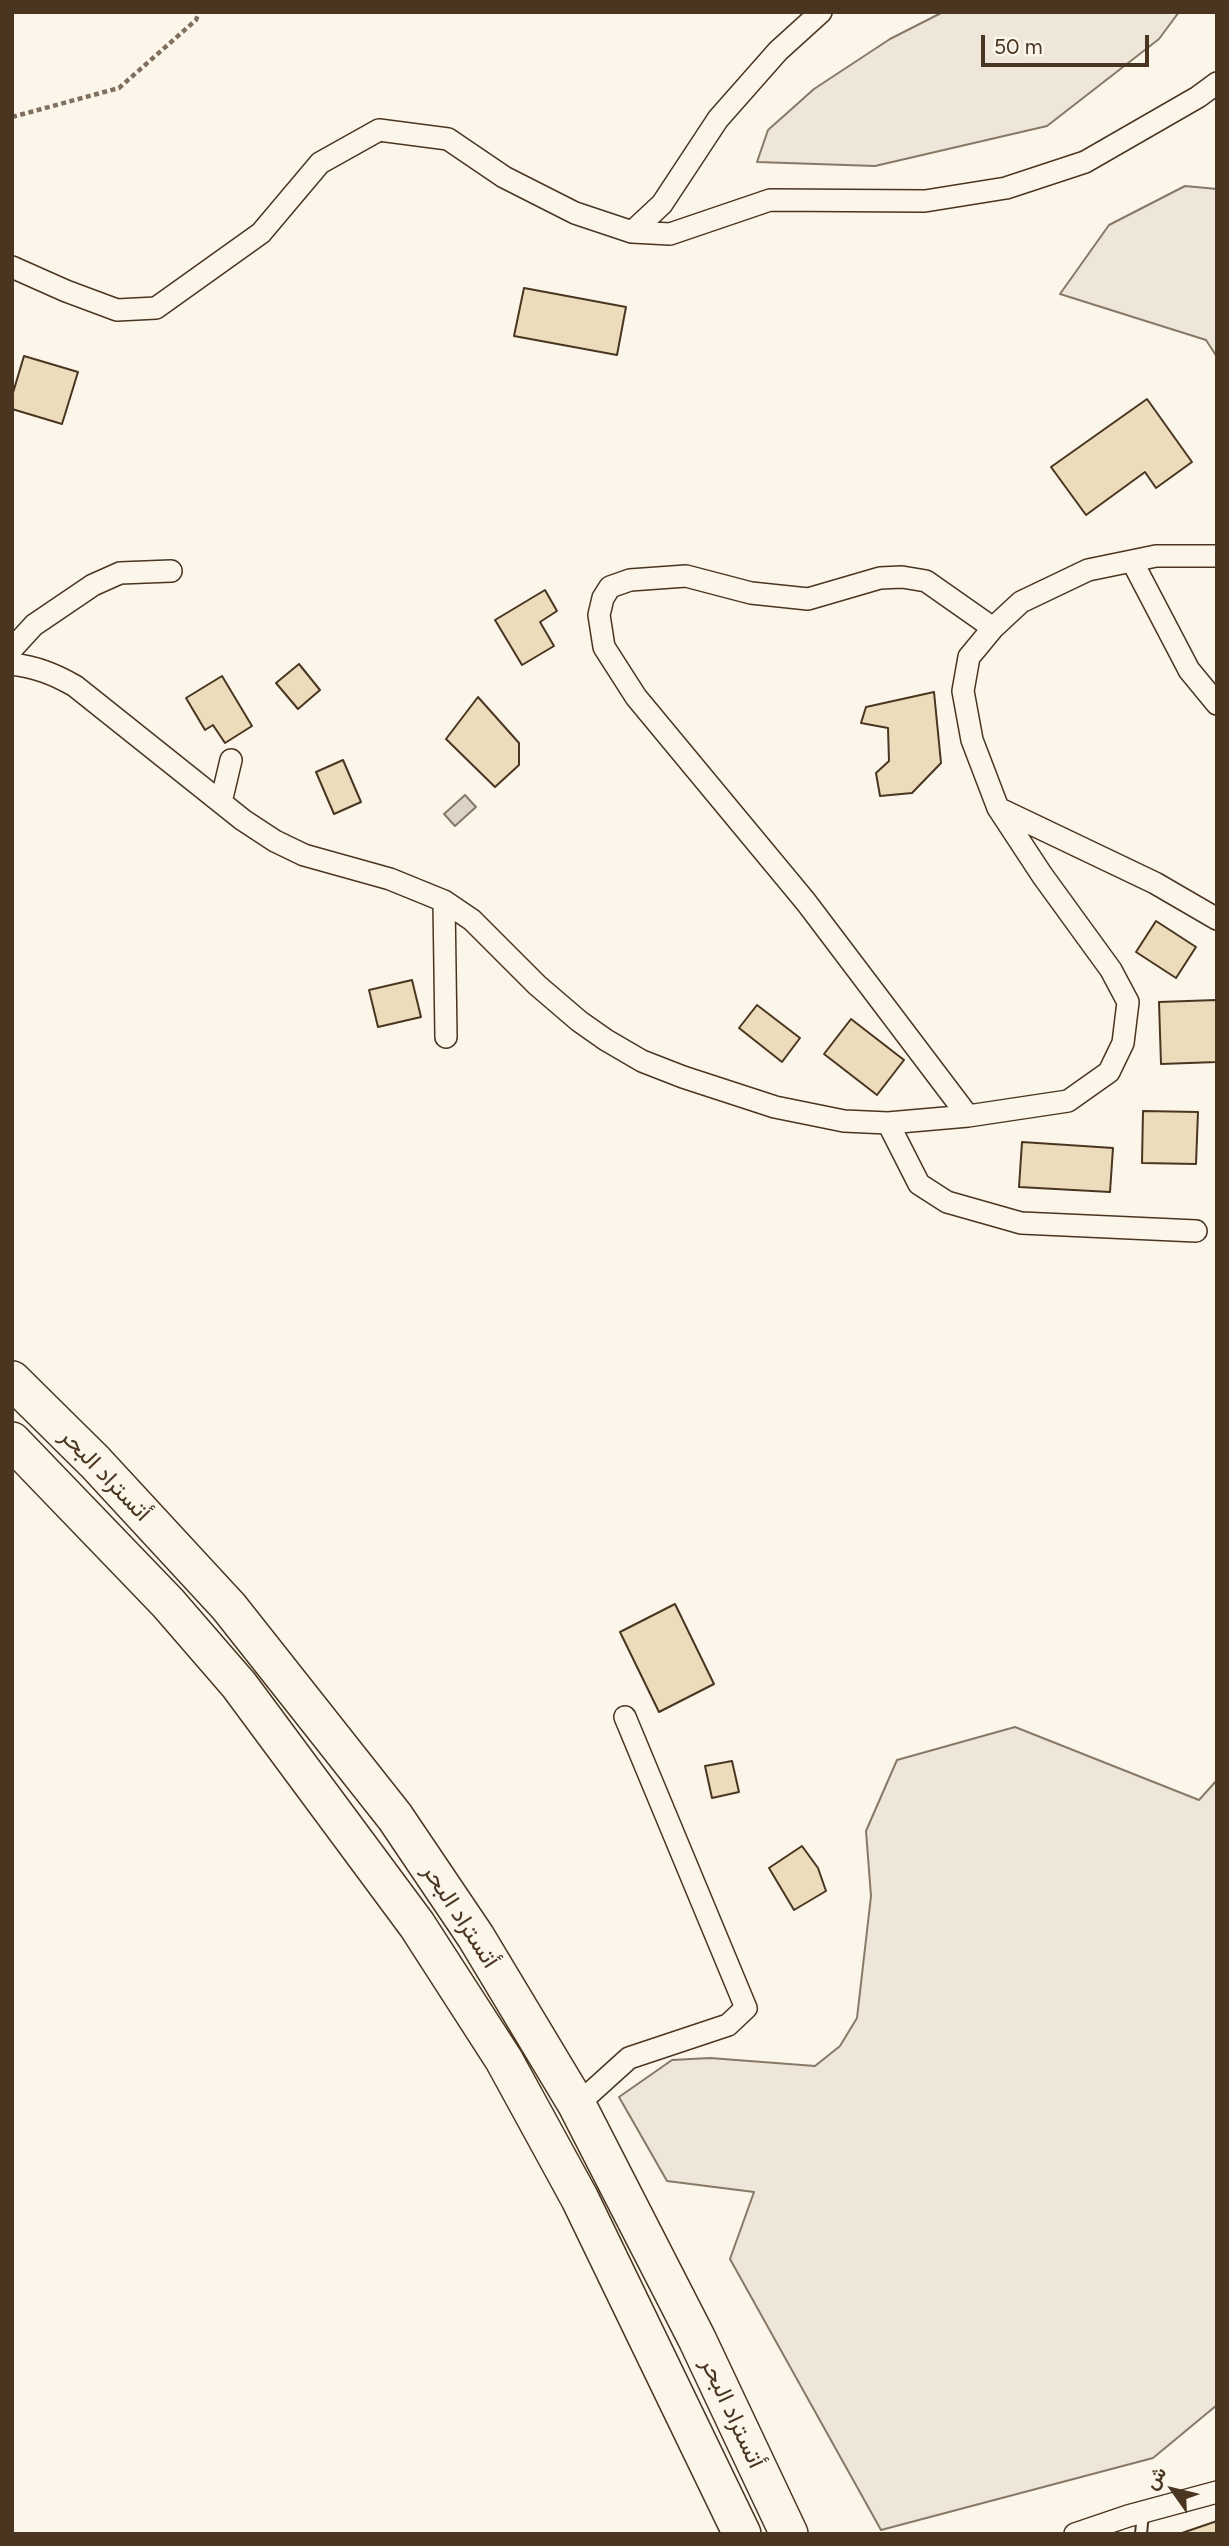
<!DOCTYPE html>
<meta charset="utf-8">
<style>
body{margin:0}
#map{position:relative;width:1229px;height:2546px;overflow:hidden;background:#fbf6e9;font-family:Figtree,Vazirmatn,sans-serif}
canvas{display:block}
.frame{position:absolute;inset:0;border:14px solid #4a3520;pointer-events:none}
.north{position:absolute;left:1138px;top:2455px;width:70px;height:70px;-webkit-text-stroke:5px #fbf6e9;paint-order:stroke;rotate:304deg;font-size:19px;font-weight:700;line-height:28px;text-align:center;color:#4a3520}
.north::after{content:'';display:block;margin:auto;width:24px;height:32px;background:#4a3520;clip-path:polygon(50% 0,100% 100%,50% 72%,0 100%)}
.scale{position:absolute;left:981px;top:35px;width:168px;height:32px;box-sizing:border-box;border:4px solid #4a3520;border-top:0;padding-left:9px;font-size:21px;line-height:24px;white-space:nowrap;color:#4a3520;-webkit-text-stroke:5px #fbf6e9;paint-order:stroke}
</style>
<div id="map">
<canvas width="1229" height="2546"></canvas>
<div class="frame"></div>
<div class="north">ش</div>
<div class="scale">50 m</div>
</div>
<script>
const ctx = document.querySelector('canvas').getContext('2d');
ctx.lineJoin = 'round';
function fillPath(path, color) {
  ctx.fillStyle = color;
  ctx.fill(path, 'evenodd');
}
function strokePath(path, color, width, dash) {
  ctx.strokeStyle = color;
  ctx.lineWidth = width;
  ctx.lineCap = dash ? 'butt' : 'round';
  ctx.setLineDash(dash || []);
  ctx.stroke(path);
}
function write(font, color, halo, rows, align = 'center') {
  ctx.font = font + ' Figtree,Vazirmatn,sans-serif';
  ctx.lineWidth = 5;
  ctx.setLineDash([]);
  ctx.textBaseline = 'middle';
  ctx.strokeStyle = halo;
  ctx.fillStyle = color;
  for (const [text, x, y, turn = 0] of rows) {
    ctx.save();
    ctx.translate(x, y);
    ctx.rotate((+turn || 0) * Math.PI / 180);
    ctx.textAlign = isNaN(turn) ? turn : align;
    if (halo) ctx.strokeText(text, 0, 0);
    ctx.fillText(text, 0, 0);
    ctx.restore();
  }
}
const green = new Path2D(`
 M 943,12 L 1179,12 L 1159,39 L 1047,126 L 875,166 L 757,162 L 768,130 L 814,89 L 890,39 Z
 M 1185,186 L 1217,189 L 1217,357 L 1206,340 L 1060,294 L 1109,225 Z
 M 1015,1727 L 1199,1800 L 1217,1780 L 1217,2405 L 1153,2458 L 881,2530 L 730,2259 L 754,2192 L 667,2181 L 619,2097 L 672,2060 L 710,2058 L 815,2066 L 840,2046 L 857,2018 L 871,1896 L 866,1831 L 897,1760 Z`);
fillPath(green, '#ede6d9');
strokePath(green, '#887966', 2);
const water = new Path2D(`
 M 465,795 L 476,807 L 455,826 L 444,814 Z`);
fillPath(water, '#dcd4c6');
strokePath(water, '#887966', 2);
const building = new Path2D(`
 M 524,288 L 626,307 L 617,355 L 514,336 Z
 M 24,356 L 78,372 L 62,424 L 12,409 L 12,396 Z
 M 1147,399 L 1192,462 L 1156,488 L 1145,472 L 1086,515 L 1051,467 Z
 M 545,590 L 557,611 L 540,622 L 554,646 L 522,665 L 495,620 Z
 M 299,664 L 320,690 L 298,709 L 276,683 Z
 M 222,676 L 252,726 L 225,743 L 213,725 L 205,730 L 186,698 Z
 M 934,692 L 941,763 L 912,793 L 880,796 L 876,773 L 889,761 L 888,728 L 861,723 L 866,707 Z
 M 478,697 L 519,743 L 519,765 L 495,787 L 446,739 Z
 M 343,760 L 361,802 L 334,814 L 316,772 Z
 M 1156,921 L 1196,947 L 1176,978 L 1136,952 Z
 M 412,980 L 421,1017 L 378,1027 L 369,990 Z
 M 1216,1000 L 1217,1062 L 1161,1064 L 1159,1002 Z
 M 757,1005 L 800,1038 L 782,1062 L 739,1028 Z
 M 851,1019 L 904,1060 L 877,1095 L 824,1054 Z
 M 1143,1111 L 1198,1112 L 1196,1164 L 1142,1163 Z
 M 1022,1142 L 1113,1148 L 1110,1192 L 1019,1187 Z
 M 675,1604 L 714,1684 L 659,1712 L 620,1632 Z
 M 732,1761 L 739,1792 L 712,1798 L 705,1766 Z
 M 802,1846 L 818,1868 L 826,1891 L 794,1910 L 769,1868 Z
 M 1217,2521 L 1217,2534 L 1179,2534 Z`);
fillPath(building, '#ecdcbc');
strokePath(building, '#4a3520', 2);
const lane = new Path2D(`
 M 1141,2534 L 1143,2513`);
const street = new Path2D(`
 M 632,232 L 662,204 L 718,119 L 778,51 L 821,12
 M 12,267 L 66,291 L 117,310 L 156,308 L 261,233 L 320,163 L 379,130 L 448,139 L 504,177 L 575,213 L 632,232 L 670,234 L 770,200 L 925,201 L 1006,188 L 1085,162 L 1198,97 L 1217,83
 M 1132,561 L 1189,670 L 1217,704
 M 12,649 L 34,625 L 93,585 L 120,573 L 171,571
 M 12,664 C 36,667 54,674 75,686 L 243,820 L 275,841 L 304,855 L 390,879 L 444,901 L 472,920 L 537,985 L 579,1021 L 606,1040 L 642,1061 L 683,1077 L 775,1107 L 844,1121 L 888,1123 L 968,1116 L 1068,1101 L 1109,1072 L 1123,1043 L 1128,1002 L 1111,970 L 1042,875 L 998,808 L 972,740 L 963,691 L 969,657 L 993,628 L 1021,602 L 1088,570 L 1156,556 L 1217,556
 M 221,802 L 231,760
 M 1000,809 L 1155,883 L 1217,919
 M 444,901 L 446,1037
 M 968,1116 L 806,902 L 636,697 L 604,647 L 599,615 L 603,598 L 610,587 L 630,580 L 686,576 L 751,593 L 808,599 L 880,578 L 902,577 L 926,581 L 993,628
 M 888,1123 L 919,1184 L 947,1202 L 1021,1223 L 1196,1231
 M 577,2105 L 629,2058 L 728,2025 L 746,2008 L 625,1717
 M 1075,2534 L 1128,2516 L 1217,2492`);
const highway = new Path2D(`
 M 12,1380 L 95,1462 L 229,1607 L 395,1817 L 476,1937 L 577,2105 L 697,2339 L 789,2534
 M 12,1441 L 168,1603 L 239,1685 L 417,1925 L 504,2060 L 580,2199 L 742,2534`);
strokePath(lane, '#4a3520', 14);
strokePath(street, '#4a3520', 24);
strokePath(highway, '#4a3520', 40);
strokePath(new Path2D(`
 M 12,117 L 119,88 L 196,20 L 199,12`), '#7f6f5c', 4.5, [5, 3.5]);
strokePath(lane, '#fbf6e9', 10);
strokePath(street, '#fbf6e9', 21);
strokePath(highway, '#fbf6e9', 37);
write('24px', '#4a3520', '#fbf6e9', [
 ["أتستراد البحر",105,1475,46],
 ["أتستراد البحر",460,1916,57],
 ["أتستراد البحر",732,2413,65]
]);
</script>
